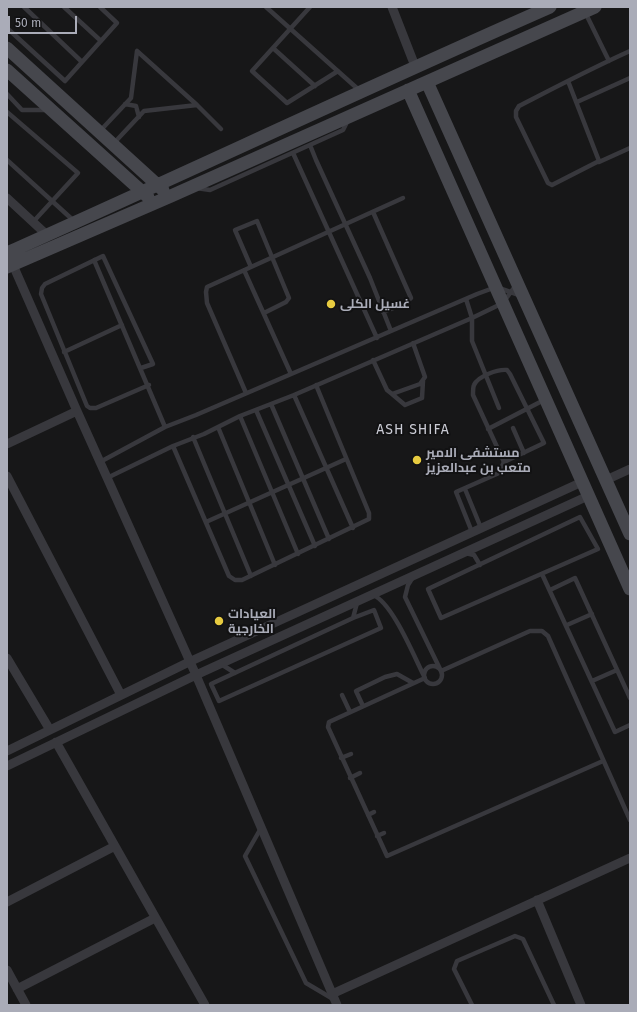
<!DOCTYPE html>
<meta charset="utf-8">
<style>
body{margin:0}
#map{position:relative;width:637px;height:1012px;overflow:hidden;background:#171718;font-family:"Fira Sans",sans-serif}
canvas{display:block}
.frame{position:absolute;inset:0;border:8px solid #aaacb8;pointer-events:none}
.scale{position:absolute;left:8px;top:16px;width:69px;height:18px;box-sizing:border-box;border:2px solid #aaacb8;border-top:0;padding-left:5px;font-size:12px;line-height:14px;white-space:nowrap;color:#aaacb8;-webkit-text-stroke:3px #121213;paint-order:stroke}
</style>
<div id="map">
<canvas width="637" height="1012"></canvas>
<div class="frame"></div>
<div class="scale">50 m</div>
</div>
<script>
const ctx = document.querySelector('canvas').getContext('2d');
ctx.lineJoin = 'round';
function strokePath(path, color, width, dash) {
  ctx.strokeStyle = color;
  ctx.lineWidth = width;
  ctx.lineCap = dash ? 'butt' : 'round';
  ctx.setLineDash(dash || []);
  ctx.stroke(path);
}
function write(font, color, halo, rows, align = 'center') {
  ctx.font = font + ' "Fira Sans",Cairo,sans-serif';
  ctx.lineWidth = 4;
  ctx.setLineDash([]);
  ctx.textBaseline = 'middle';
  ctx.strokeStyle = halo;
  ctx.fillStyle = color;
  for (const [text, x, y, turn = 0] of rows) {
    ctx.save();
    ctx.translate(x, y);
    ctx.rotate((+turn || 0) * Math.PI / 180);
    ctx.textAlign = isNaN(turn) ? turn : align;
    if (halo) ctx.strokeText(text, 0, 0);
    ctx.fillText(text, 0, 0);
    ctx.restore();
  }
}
strokePath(new Path2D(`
 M 24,7 L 82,62
 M 64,7 L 101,41
 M 266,7 L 359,90
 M 310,7 L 252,71 L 287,103 L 338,71
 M 585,12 L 609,61
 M 7,28 L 65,81 L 117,23 L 100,7
 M 273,48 L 315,86
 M 137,51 L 197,105
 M 568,81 L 599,161 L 552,185 L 548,183 L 516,117 L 516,111 L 519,106 C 556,87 592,68 630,51
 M 7,94 L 22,110 L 46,110
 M 577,102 L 630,78
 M 125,104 L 136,106 L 139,117
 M 7,112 L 78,173 L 33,222
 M 100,131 L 131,98 L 137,51
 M 114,143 L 144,111 L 197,105 L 221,129
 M 310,145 L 316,160 L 370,278 L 391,331
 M 293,153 L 377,338
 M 7,160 L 74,221
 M 599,162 L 630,148
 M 196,188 L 210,190 L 343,130 L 348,120
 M 373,212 L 411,298 L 404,304 L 383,312
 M 94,260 L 165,427
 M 251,267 L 235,230 L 257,221 L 289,298 L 286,302 L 264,313
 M 244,270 L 291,374
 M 466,299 L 472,318 L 472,341 L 499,408
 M 64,352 L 122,325
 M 373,360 L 387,390 L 392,394 L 420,384 L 425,377 L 413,343
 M 141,368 L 153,364 L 103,256 L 45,284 L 42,288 L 41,294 L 87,406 L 90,408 L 96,408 L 149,385
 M 246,393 L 207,303 L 206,292 L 207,287 L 403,198
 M 392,394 L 405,405 L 422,398 L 423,381
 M 294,395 L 353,528
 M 271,404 L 329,539
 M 256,410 L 315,546
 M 240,416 L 298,554
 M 218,427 L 275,565
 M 513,428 L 524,453
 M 488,429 L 544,400
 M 193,437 L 251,576
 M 173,446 L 229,576 L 235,580 L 242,580 L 369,519 L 369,513 L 316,385
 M 100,462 L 165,427 L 196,415 L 477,294 L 496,287 L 519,295
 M 107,478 L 173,446 L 204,434 L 240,416 L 294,395 L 472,318 L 503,303 L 513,289
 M 465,489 L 481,528
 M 580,517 L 598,549 L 441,618 L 428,589 Z
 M 206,522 L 346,459
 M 472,532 L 456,492 L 499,473 L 504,462 L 473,395 C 473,391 473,387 474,385 C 478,376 498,369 507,370 L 510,374 L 544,443 L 504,462
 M 465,553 L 474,555 L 480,565
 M 542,574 L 615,732 L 630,725
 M 413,577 L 408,585 L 405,597 L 441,671 L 530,631 L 542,631 L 548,636 L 630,820
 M 550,590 L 575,578 L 630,698
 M 373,595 C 393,603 415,659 425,678 L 329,722 L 328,727 L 387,856 L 603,761
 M 353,618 L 211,684 L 219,701 L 381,628 L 374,610 L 353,618 L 357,603
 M 567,625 L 592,614
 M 221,664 L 235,673
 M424 675a9 9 0 1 1 18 0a9 9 0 1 1-18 0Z
 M 592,681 L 617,670
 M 342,695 L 350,712
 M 363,706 L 356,691 L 385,677 L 397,674 L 413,683
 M 341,758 L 351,754
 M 350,778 L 360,773
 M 368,815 L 374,812
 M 261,828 L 245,856 L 306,983 L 333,999
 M 377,836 L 384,833
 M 472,1005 L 454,969 L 457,961 L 515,936 L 523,939 L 554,1005`), '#38383d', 4.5);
strokePath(new Path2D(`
 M 392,7 L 415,66
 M 7,198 L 47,235
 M 13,265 L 77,411 L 196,675 L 337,1005
 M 7,444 L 77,411
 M 7,476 L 121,695
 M 606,480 L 630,469
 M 7,658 L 50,730
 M 56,742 L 205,1005
 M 7,751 L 189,662 L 582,482
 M 7,766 L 196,675 L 588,496
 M 537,900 L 581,1005
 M 7,902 L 115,846
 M 7,970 L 26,1005
 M 17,989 L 155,918
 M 332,994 L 630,858`), '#38383d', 9);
strokePath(new Path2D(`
 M 7,48 L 163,190
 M 7,70 L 148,197
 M 427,82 L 630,534
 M 408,90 L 630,589
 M 7,253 C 188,172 368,87 550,7
 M 7,267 L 171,196 L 595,7`), '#46474d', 13);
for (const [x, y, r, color] of [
 [331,304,5,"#e7cb40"],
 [417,460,5,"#e7cb40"],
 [219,621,5,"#e7cb40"]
]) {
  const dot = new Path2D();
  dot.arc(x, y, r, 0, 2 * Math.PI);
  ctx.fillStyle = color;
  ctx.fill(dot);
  strokePath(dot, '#121213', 1.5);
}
write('bold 13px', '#aaacb8', '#121213', [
 ["غسيل الكلى",340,304],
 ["مستشفى الامير",426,453],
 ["متعب بن عبدالعزيز",426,468],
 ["العيادات",228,614],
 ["الخارجية",228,629]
], 'left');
ctx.letterSpacing = '1px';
write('14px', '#cacbd4', '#121213', [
 ["ASH SHIFA",413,430]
]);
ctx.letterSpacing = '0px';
</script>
